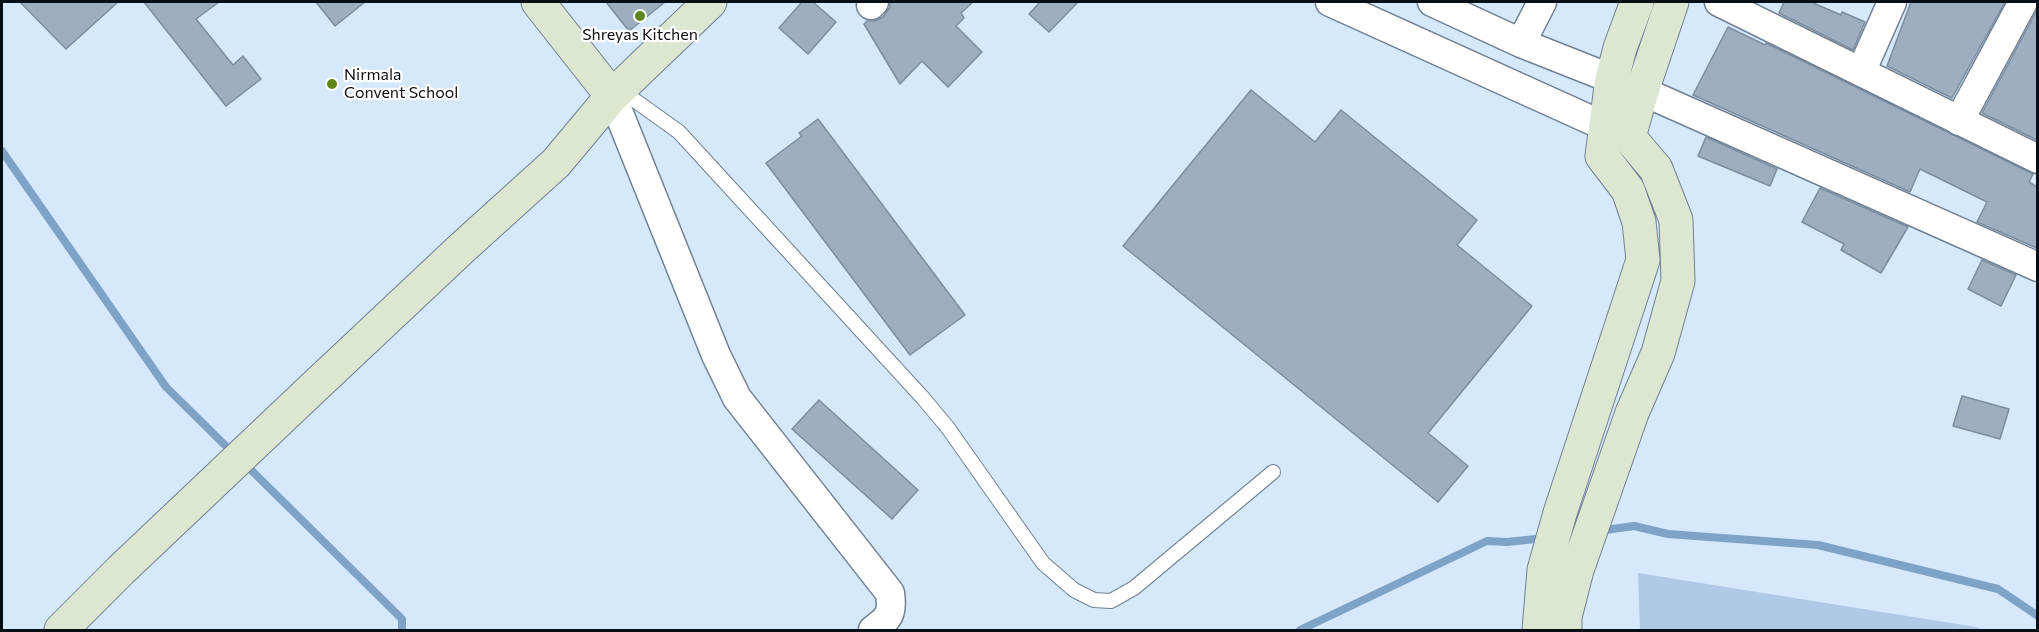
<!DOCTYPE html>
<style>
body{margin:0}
#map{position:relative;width:2039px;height:632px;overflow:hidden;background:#d5e8fc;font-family:Commissioner,sans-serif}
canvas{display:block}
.frame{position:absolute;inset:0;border:3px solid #090f16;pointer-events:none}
</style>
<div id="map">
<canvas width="2039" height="632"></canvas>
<div class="frame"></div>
</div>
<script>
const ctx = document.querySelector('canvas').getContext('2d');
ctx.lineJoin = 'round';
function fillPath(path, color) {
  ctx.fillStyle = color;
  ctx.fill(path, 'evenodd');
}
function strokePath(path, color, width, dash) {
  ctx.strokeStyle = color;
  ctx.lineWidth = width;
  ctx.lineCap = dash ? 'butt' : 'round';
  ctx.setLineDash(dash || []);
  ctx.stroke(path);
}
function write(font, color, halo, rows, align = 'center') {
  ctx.font = font + ' Commissioner,sans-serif';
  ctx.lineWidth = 4.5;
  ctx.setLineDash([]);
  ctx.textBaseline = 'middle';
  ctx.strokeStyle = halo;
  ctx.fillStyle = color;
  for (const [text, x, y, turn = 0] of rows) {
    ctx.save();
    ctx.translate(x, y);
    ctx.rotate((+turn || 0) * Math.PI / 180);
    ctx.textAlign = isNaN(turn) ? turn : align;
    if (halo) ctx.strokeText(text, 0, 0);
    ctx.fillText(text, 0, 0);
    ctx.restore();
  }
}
fillPath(new Path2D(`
 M 1638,573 L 1976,627 L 1981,630 L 1640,630 Z`), '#afc9e7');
strokePath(new Path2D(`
 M 2,151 L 166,387 L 234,454
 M 245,464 L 402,619 L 402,630
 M 1598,531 L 1634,526 L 1668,534 L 1818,545 L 1998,589 L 2038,616
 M 1300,630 L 1487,541 L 1507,542 L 1545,538`), '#7fa2c7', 8);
const building = new Path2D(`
 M 20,2 L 118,2 L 66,49 Z
 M 144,2 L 219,2 L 196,19 L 233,65 L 243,56 L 261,79 L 226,106 Z
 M 316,2 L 365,2 L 335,26 Z
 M 606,2 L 665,2 L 629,31 Z
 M 802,2 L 813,2 L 836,22 L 808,54 L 779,28 Z
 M 890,2 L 973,2 L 961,13 L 964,18 L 956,26 L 982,52 L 948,87 L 922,61 L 900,84 L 864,24 L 867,21 L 875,21 L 883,17 L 890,7 Z
 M 1040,2 L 1078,2 L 1049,32 L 1029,14 Z
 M 1784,2 L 1811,2 L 1841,15 L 1842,12 L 1865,22 L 1853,50 L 1779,13 Z
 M 1911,2 L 2005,2 L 1952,98 L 1887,66 Z
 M 2037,10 L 2037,140 L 1982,113 Z
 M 1728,27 L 1765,45 L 1766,43 L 2033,174 L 2029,182 L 2037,187 L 2037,248 L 1977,222 L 1987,202 L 1920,169 L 1910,192 L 1693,95 Z
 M 1251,90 L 1315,142 L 1341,110 L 1477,220 L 1457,245 L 1532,306 L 1428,433 L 1468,466 L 1438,502 L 1123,246 Z
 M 818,119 L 965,315 L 910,355 L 766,163 L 802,136 L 799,133 Z
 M 1706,137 L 1777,169 L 1770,186 L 1698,156 Z
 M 1820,188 L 1908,227 L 1881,273 L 1841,250 L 1844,244 L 1802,222 Z
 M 1982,260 L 2016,275 L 2001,306 L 1968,289 Z
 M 1962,396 L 2009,409 L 2000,439 L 1953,426 Z
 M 819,400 L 918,490 L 892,519 L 792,429 Z`);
fillPath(building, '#9caec0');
strokePath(building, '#7c8d9f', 1.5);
const lane = new Path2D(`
 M 615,100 L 633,99 L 679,132 L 923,398 L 948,428 L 1043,563 L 1074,590 L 1094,600 L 1111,601 L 1134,588 L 1273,472`);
const street = new Path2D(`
 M 1330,2 L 1624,135
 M 1432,2 L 1521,43 L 1612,79
 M 1719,2 L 2038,159
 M 871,5 L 874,2
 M 1521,43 L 1542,2
 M 1861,72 L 1892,2
 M 1642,91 L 2038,267
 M 612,96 L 716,355 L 737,398 L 890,593 C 893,614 889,618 873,630
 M 1959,121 L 2023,2`);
const secondary = new Path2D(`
 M 538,2 L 612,96
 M 61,630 L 121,570 L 311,390 L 462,248 L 556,163 L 612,96 L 710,2
 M 1539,630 L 1544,570 L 1560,513 L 1643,260 L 1639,222 L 1628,190 L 1602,156 L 1612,79 L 1620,48 L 1637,2
 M 1565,630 L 1565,617 L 1577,570 L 1632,413 L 1658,353 L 1678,281 L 1676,220 L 1656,169 L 1629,137 L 1642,91 L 1672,2`);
strokePath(lane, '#718193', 16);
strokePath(street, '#718193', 31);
strokePath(secondary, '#718193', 35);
strokePath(lane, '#fff', 14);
strokePath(street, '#fff', 28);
strokePath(secondary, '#dce7d2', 33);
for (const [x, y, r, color] of [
 [640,16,6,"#5b8819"],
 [332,84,6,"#5b8819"]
]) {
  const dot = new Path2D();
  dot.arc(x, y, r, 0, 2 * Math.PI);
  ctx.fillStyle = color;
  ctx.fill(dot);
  strokePath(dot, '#fff', 2);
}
write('16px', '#090f16', '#fff', [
 ["Shreyas Kitchen",640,35],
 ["Nirmala",344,75,"left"],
 ["Convent School",344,93,"left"]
]);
</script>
